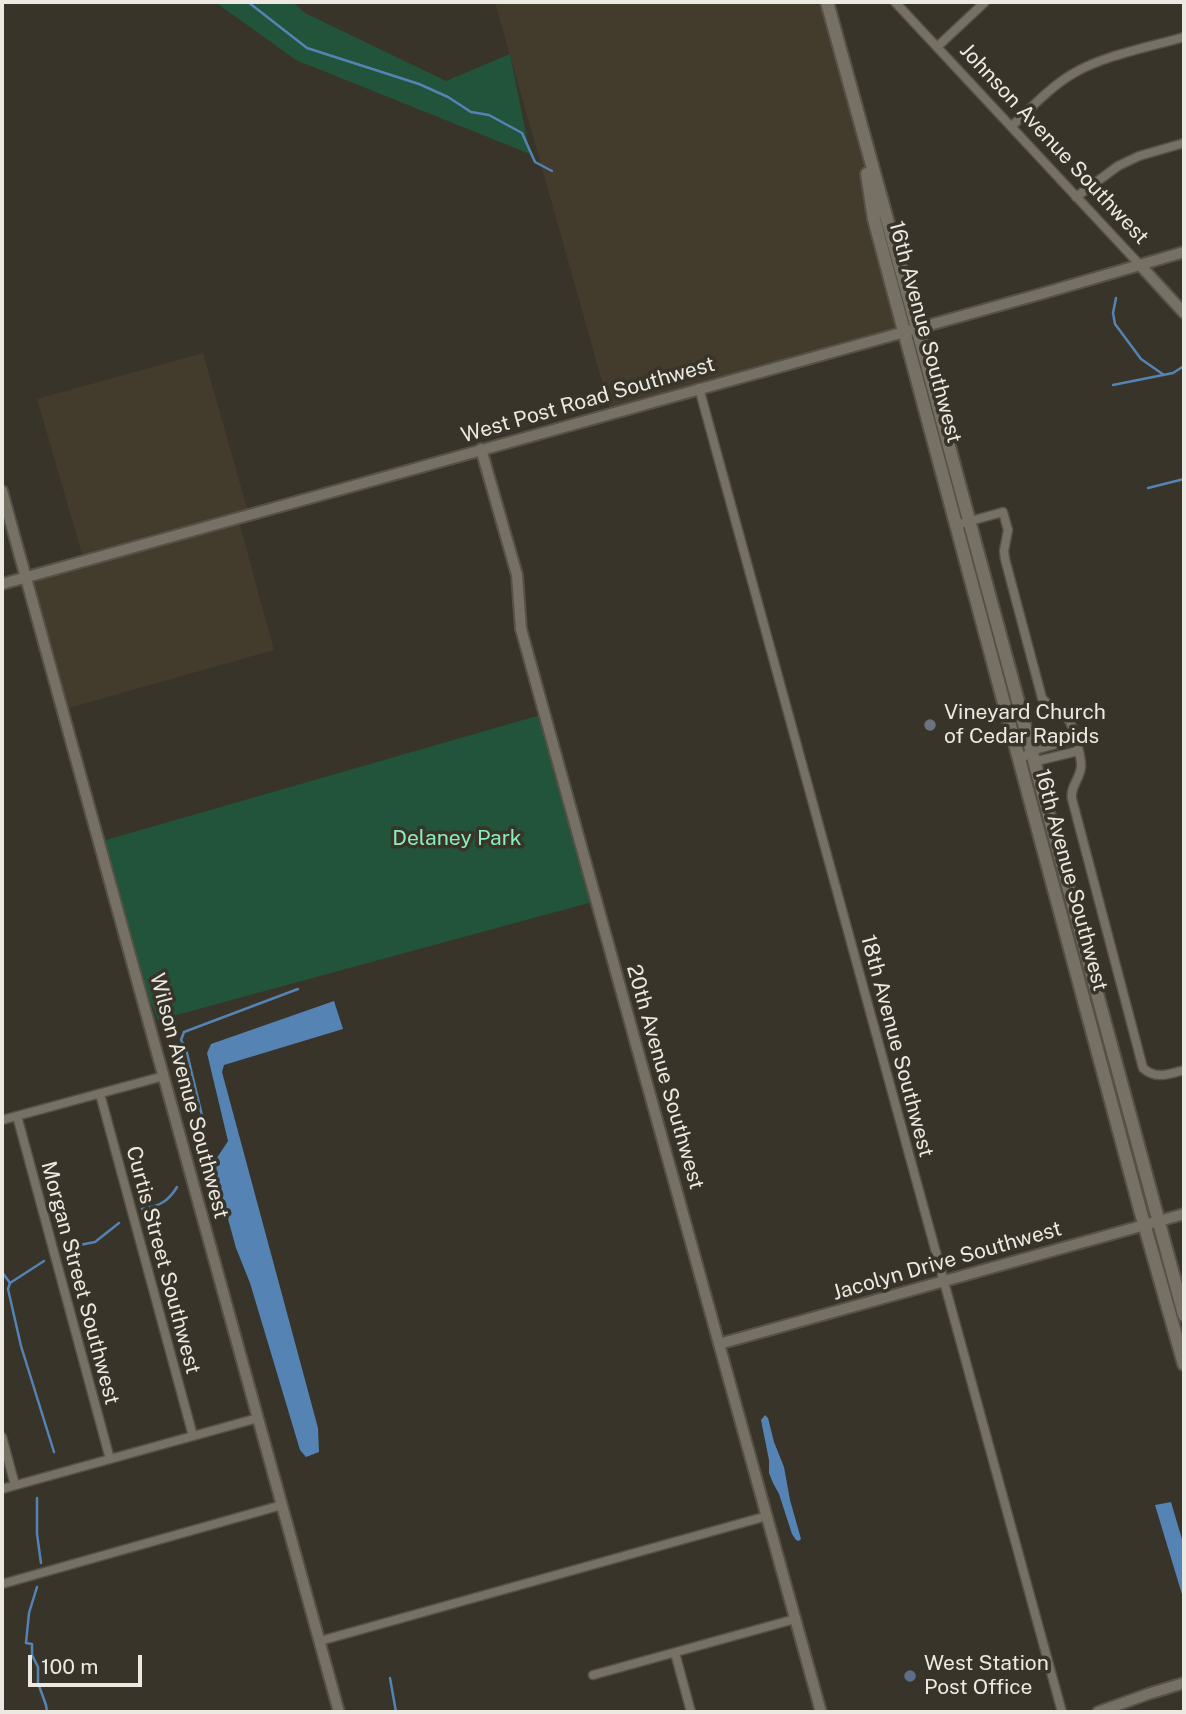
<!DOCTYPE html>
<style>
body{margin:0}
#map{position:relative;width:1186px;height:1714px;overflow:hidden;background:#383429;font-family:"Public Sans",sans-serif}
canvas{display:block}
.frame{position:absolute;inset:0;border:4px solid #ece9e3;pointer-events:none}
.scale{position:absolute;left:28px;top:1655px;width:114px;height:32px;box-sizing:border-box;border:4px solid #ece9e3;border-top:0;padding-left:9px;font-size:21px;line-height:24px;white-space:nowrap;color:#ece9e3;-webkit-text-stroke:5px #383429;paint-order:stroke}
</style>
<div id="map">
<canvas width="1186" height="1714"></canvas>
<div class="frame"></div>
<div class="scale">100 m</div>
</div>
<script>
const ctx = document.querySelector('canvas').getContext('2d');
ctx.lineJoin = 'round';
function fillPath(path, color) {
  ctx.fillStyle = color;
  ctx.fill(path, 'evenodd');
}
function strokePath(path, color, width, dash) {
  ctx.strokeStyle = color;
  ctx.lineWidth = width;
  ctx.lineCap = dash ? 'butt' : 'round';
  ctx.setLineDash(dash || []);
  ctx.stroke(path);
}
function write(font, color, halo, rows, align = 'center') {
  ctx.font = font + ' "Public Sans",sans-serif';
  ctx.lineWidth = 7;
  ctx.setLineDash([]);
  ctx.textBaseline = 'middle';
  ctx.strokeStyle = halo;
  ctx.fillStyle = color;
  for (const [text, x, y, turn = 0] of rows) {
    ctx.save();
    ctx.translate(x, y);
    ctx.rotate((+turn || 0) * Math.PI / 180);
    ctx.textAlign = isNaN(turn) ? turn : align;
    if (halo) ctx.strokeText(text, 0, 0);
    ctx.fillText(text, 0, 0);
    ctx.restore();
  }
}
fillPath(new Path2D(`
 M 495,2 L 827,2 L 917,328 L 611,413 Z
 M 203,353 L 249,515 L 238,518 L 274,650 L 62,710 L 26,577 L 84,561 L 37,399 Z`), '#433b2b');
fillPath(new Path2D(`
 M 215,2 L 293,2 L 305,13 L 446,81 L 510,54 L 530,154 L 296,60 Z
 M 544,714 L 596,901 L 158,1020 L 128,949 L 99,842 Z`), '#22543b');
fillPath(new Path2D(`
 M 334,1001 L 343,1029 L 224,1065 L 222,1072 L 318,1428 L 319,1452 L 306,1457 L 300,1450 L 250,1283 L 236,1248 L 213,1164 L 228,1141 L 207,1053 L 211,1044 Z
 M 765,1415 L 768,1418 L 774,1442 L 784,1467 L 790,1500 L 801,1539 L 799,1541 L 796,1540 L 792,1534 L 779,1494 L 773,1483 L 769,1473 L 769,1460 L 761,1420 Z
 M 1171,1502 L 1184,1546 L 1184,1601 L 1155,1505 Z`), '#5483b4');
strokePath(new Path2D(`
 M 248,2 L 307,48 L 419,84 L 448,97 L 471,112 L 489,115 L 522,133 L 535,162 L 552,171
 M 1116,298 L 1113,313 L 1115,324 L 1141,359 L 1164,375
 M 1113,385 L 1173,373 L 1184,366
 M 1148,488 L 1184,479
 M 200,1143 L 205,1128 L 186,1049 L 181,1040 L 184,1032 L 298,989
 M 142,1209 C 159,1206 168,1202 177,1187
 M 64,1248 L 95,1242 L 119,1223
 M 44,1261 L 10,1283 L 8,1289 L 21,1346 L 54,1452
 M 2,1272 L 10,1283
 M 37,1498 L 37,1534 L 41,1563
 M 37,1587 L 29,1613 L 26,1643 L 32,1644 L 32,1655 L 38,1667 L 38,1683 L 46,1705 L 47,1712
 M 390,1678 L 396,1712`), '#5483b4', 2.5);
const minor = new Path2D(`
 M 895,2 L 1140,265
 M 937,47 L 985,2
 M 1012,126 C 1031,108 1051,86 1074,73 C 1105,55 1150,47 1184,37
 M 1076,197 L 1118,166 L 1139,156 L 1184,143
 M 699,388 L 1062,1712
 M 956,525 L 1003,512 L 1008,530 L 1004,551 L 1005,559 L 1042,698 C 1049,708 1060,710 1068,719 C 1073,725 1082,759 1081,767 C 1080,779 1070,786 1072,799 L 1143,1068 C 1156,1080 1169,1074 1184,1070
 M 1019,761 L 1031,751 L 1075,739
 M 1033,762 L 1078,751
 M 100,1094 L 193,1436
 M 17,1116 L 110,1459
 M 2,1120 L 164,1076
 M 2,1437 L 15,1485
 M 2,1489 L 258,1418
 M 2,1584 L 282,1505
 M 320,1641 L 767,1516
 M 675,1653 L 691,1712
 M 593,1675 L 795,1619`);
const tertiary = new Path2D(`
 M 1140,265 L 1184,313
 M 481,449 L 517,575 L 521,629 L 821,1712
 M 2,491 L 339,1712
 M 2,584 L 1044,293 L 1184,252
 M 719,1344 L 1184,1214
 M 1098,1712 L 1148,1694 L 1184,1683`);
const secondary = new Path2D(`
 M 827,2 L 917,328 L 1184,1315
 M 867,174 L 874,219 L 904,331 L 1141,1213 L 1184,1364`);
strokePath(minor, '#555148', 11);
strokePath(tertiary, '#555148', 14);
strokePath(secondary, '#555148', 16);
strokePath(minor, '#777165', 8);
strokePath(tertiary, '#777165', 10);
strokePath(secondary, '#777165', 12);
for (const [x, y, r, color] of [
 [930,725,7,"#6b7280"],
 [910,1676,7,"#5c6f8a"]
]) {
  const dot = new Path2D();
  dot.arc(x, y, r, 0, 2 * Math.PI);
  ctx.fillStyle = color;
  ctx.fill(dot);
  strokePath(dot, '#383429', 2.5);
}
write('21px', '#ece9e3', '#383429', [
 ["Johnson Avenue Southwest",1054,144,47],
 ["16th Avenue Southwest",925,332,75],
 ["West Post Road Southwest",588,400,-16],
 ["16th Avenue Southwest",1071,880,75],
 ["18th Avenue Southwest",897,1046,75],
 ["20th Avenue Southwest",665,1077,74],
 ["Wilson Avenue Southwest",189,1096,75],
 ["Curtis Street Southwest",163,1260,75],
 ["Jacolyn Drive Southwest",947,1261,-16],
 ["Morgan Street Southwest",80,1283,75]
]);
write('21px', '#ece9e3', '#383429', [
 ["Vineyard Church",944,713],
 ["of Cedar Rapids",944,737],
 ["West Station",924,1664],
 ["Post Office",924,1688]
], 'left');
write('21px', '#8aeeb9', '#383429', [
 ["Delaney Park",457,839]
]);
</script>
